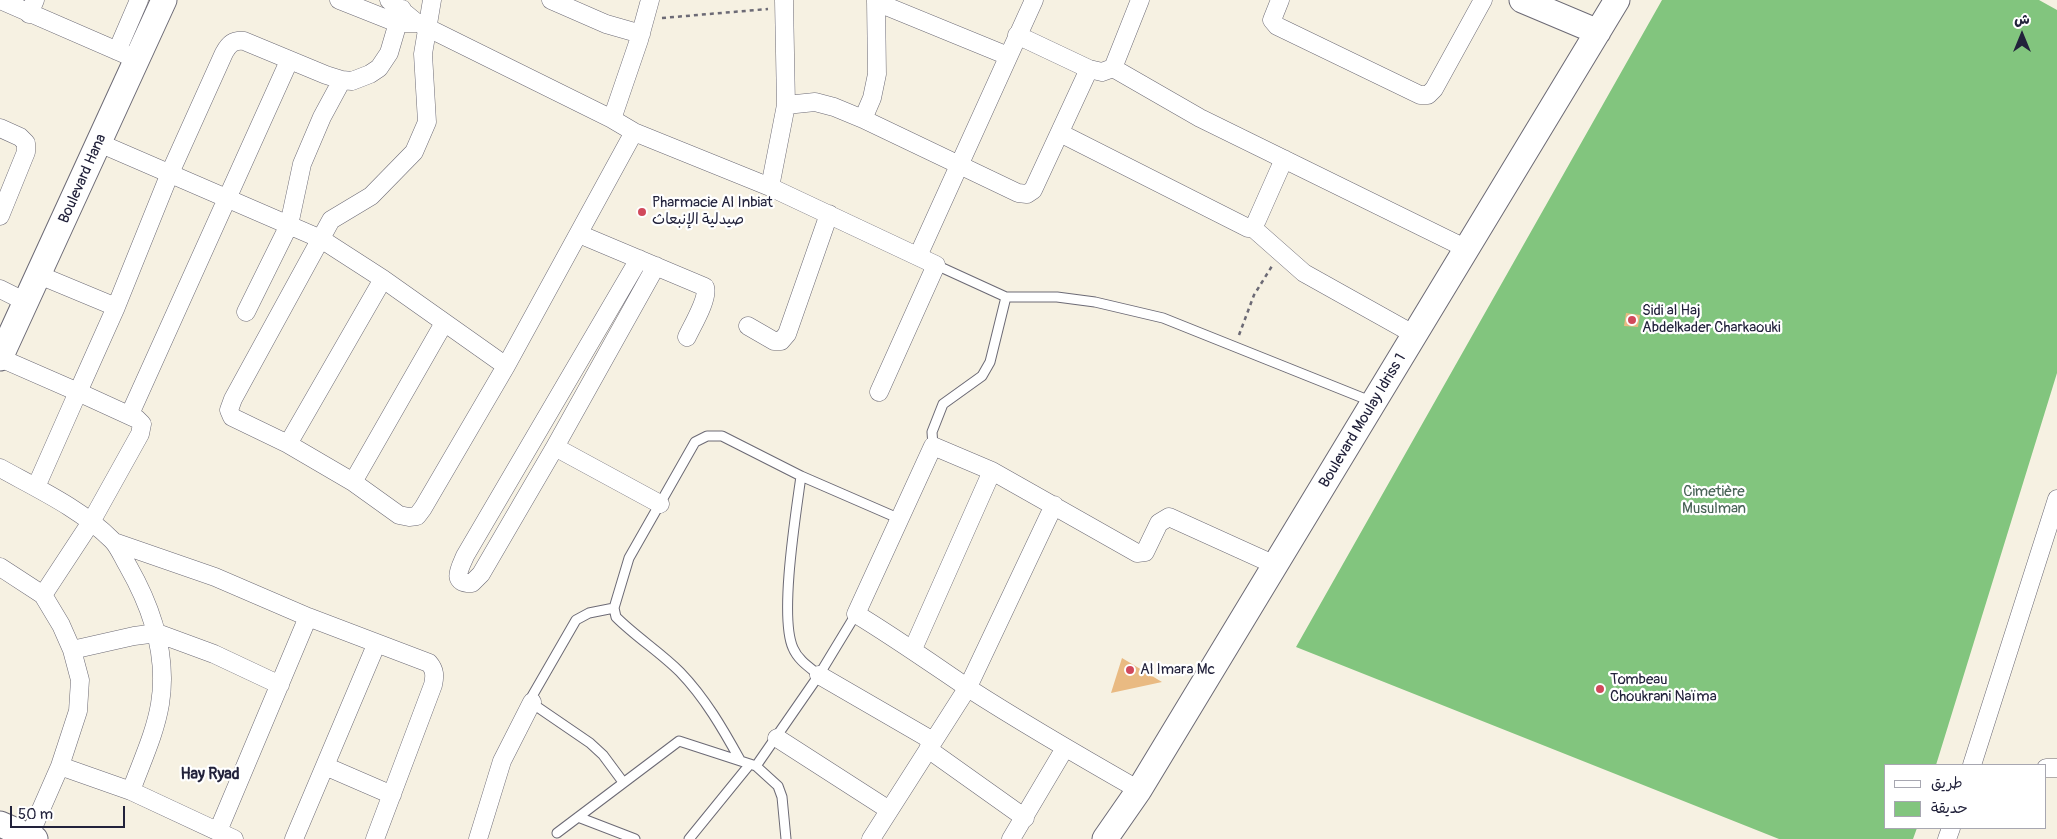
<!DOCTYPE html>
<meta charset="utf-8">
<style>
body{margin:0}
#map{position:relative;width:2057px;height:839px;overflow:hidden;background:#f6f1e2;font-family:Pangolin,"Playpen Sans Arabic",sans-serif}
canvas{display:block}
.legend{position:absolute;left:1884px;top:764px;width:162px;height:65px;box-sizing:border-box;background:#fff;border:1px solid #a7a7b1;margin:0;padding:6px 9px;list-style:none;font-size:15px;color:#22223b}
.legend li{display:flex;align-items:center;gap:10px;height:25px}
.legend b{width:25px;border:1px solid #a7a7b1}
.north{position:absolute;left:1997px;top:10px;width:50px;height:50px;-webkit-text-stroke:4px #fff;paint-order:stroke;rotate:0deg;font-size:14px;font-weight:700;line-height:20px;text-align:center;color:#22223b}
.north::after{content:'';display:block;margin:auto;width:18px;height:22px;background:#22223b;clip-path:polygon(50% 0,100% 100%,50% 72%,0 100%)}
.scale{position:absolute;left:10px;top:806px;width:115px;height:22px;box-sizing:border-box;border:2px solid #22223b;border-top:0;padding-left:6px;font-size:15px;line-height:18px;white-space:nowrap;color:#22223b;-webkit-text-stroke:4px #fff;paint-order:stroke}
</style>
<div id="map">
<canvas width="2057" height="839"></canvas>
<ul class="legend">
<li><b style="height:6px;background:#fff"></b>طريق</li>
<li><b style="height:14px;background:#82c57e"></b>حديقة</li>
</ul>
<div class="north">ش</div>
<div class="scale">50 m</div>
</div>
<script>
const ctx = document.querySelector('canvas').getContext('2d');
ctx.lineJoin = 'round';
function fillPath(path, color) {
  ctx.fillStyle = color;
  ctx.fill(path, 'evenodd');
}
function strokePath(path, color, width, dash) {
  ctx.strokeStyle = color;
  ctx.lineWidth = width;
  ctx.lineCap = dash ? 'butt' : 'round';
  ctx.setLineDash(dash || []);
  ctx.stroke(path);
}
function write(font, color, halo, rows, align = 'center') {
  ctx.font = font + ' Pangolin,"Playpen Sans Arabic",sans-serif';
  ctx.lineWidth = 4.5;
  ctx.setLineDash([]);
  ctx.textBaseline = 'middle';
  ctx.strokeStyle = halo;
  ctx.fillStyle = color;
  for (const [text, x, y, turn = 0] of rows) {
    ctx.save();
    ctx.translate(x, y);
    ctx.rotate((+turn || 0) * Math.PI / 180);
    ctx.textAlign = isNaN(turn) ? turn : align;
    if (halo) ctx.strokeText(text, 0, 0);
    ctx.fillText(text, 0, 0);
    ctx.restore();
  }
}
fillPath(new Path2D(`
 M 1662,0 L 2039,0 L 2057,10 L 2057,373 L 1936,765 L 1886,765 L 1886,828 L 1917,828 L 1913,839 L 1779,839 L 1296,647 Z`), '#82c57e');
fillPath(new Path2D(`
 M 1626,313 L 1640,315 L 1638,327 L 1624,326 Z
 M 1122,658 L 1162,682 L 1111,693 Z`), '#e9ba82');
const lane = new Path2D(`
 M 1006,297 L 1057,297 L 1095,302 L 1163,318 L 1373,402
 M 933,446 L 932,432 L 943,404 L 982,376 L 990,362 L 1006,297 L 936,265
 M 614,608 L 589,613 L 576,620 L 531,698 L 533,704 L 590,743 L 603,755 L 623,782
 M 819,675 C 809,667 798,660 793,648 C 779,617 796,513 801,476 L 900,519
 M 740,760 C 723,729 705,698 680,672 C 660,652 636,637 616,617 L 614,608 L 629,558 L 695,442 L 707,436 L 722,436 L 801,476
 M 756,766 L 778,786 L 782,797 L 786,839
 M 578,817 L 635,839
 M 557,833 L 679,741 L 756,766 L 819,675 L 856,614
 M 689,839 L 750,764`);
const street = new Path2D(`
 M 0,0 L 136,59
 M 339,0 L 397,23 L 417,23 L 389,0
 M 432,0 L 423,54 L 427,122 L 414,152 L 371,196 L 331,220 L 233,399 L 229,410 L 232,417 L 288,444 L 353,482 L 399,515 L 409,517 L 417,516 L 423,508 L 506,366 L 634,132
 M 551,0 L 606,24 L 641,34
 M 1280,0 L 1272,20 L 1277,26 L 1420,95 L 1428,95 L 1434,89 L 1483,0
 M 876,2 L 1008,56
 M 29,14 L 35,0
 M 420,24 L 612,119 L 634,132 L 770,187 L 936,265 L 879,392
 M 1017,35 L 1089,69
 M 117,51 L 139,0
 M 1113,68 L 1200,118 L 1467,249
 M 786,105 L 815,102 L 834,107 L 863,119 L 1018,193 L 1027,194 L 1033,190 L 1089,69 L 1102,72 L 1113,68 L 1140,0
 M 612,119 L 639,40 L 650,0
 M 863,119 L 872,98 L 877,74 L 876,0
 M 0,128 L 20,137 L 26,143 L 26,152 L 0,216
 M 1060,133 L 1248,228 L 1253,228 L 1257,220 L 1284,159
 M 99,143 L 321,239 L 383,279 L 506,366
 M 770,187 L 786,105 L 784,0
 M 1253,228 L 1304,273 L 1415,335
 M 579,234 L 705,287 C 709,298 692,326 687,337
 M 918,256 L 1034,0
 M 639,259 L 465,556 C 460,568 450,584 472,583 L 481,574 L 555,447 L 656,266
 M 39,275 L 116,307
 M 0,289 L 26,302
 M 246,312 L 289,225 L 302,164 L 322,117 L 342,80
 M 748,326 L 774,341 L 781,341 L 787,334 L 829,214
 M 0,358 L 78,392 L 36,487
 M 130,414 L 289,61
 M 288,444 L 383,279
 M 555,447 L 660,504
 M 0,468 C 38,489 81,509 112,540 C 119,547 123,558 128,566 C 152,608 168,655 160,704 C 155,734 141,763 131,791
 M 353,482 L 444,323
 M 114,542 L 215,577 L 308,617 L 429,663 C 435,670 435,676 433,685 L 375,839
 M 0,567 L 43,595 L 61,625 L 72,650 L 80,680 L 78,711 L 60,766 L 28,839
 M 43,595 L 91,522 L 140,434 L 142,424 L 137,419 L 78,392 L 116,307 L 170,173 L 224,53 C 229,44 233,40 244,41 L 326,75 L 342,80 L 352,81 L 370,74 L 379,68 L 389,53 L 402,9
 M 913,649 L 992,471
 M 72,650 L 134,636 L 157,633 L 214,654 L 280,685
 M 819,675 L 933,741
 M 777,738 L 889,810
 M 928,749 L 1025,818
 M 1972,765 L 2057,499
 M 60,766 L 131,791 L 234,839
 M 325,766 L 392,795
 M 2046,768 L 2057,768
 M 1139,790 C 1081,757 1024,724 968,688 C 931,663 894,637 856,614 L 933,446 L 992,471 L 1137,553 L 1145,552 L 1159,523 L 1169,517 L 1275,565
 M 218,831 L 308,617
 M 294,839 L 376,645
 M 478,839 L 502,761 L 532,702
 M 871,839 L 968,687 L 1054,505
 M 1011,839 L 1065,748
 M 1947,839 L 1951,828`);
const secondary = new Path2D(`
 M 1522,0 L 1598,32
 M 0,358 L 164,0
 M 0,824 L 35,839
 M 1105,839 L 1139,790 L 1617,0`);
strokePath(lane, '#6c6a75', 11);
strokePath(street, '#6c6a75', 19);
strokePath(secondary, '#6c6a75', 27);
strokePath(new Path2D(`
 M 662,18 L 768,9
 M 1239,335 L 1254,295 L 1272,266`), '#6c6a75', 2.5, [4, 4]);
strokePath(lane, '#fff', 9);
strokePath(street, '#fff', 18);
strokePath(secondary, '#fff', 25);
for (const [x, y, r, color] of [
 [642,212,5,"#d1495b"],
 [1632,320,5,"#d1495b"],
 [1130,670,5,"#d1495b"],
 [1600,689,5,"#d1495b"]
]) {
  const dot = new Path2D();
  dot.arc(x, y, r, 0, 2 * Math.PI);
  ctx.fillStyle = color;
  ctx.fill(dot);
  strokePath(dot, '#fff', 2);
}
write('15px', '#22223b', '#fff', [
 ["Boulevard Hana",83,179,-66],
 ["Boulevard Moulay Idriss 1",1363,421,-59]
]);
write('15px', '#22223b', '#fff', [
 ["Pharmacie Al Inbiat",652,203],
 ["صيدلية الإنبعاث",652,220],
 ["Sidi al Haj",1642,311],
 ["Abdelkader Charkaouki",1642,328],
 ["Al Imara Mc",1140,670],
 ["Tombeau",1610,680],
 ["Choukrani Naïma",1610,697]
], 'left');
write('15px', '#486356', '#fff', [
 ["Cimetière",1714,492],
 ["Musulman",1714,509]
]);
write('bold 16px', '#22223b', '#fff', [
 ["Hay Ryad",210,775]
]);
</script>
